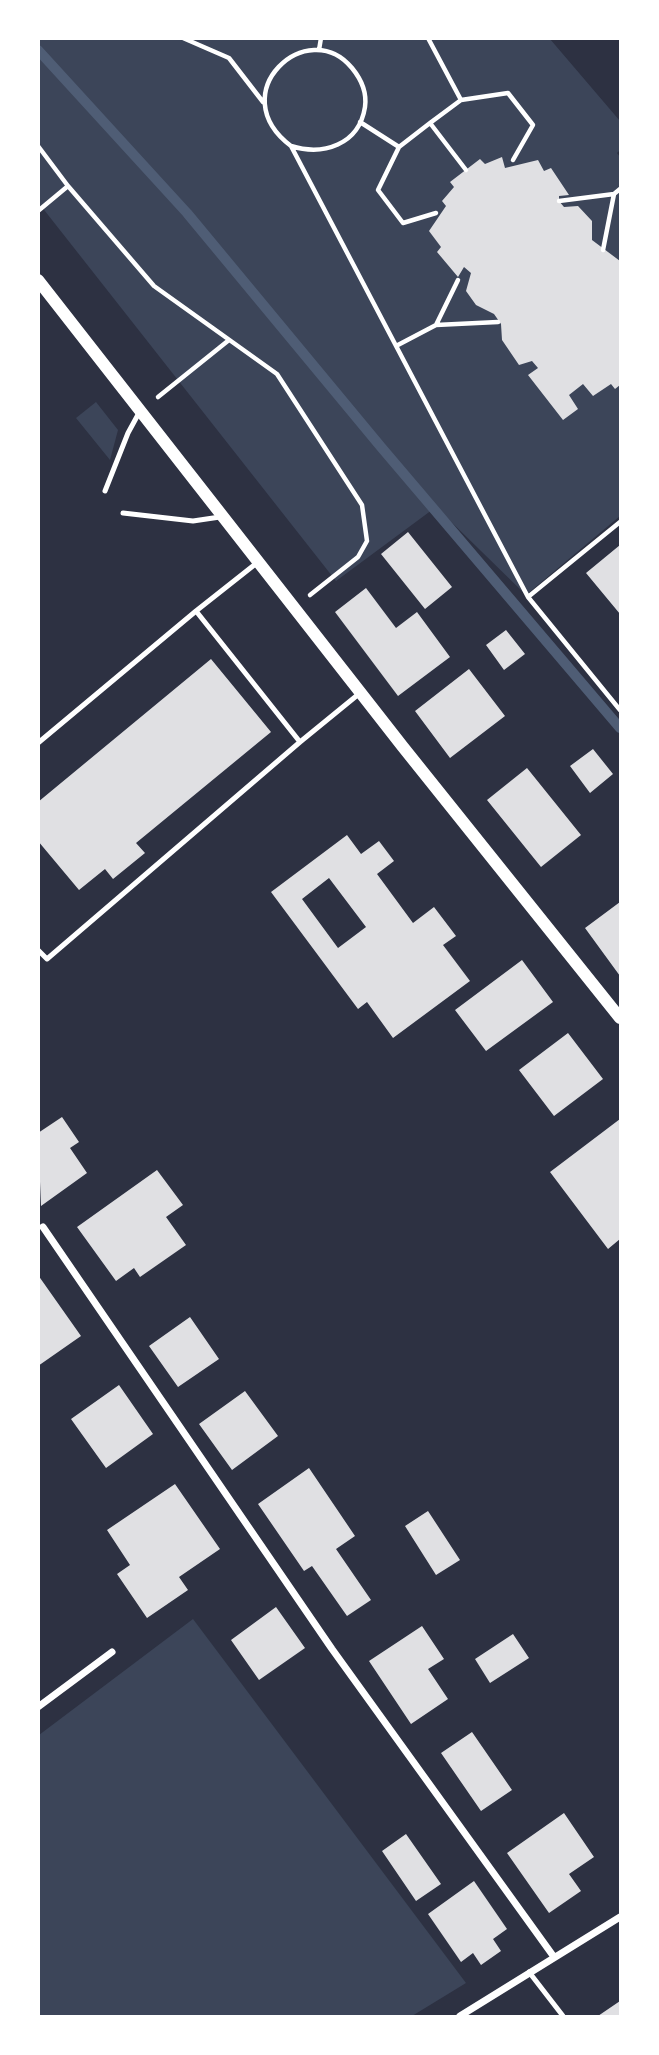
<!DOCTYPE html>
<style>
body{margin:0}
#map{position:relative;width:659px;height:2055px;overflow:hidden;background:#2d3142;font-family:"Varela Round",sans-serif}
canvas{display:block}
.frame{position:absolute;inset:0;border:40px solid #fff;pointer-events:none}
</style>
<div id="map">
<canvas width="659" height="2055"></canvas>
<div class="frame"></div>
</div>
<script>
const ctx = document.querySelector('canvas').getContext('2d');
ctx.lineJoin = 'round';
function fillPath(path, color) {
  ctx.fillStyle = color;
  ctx.fill(path, 'evenodd');
}
function strokePath(path, color, width, dash) {
  ctx.strokeStyle = color;
  ctx.lineWidth = width;
  ctx.lineCap = dash ? 'butt' : 'round';
  ctx.setLineDash(dash || []);
  ctx.stroke(path);
}
fillPath(new Path2D(`
 M 39,39 L 550,39 L 620,121 L 620,150 L 617,153 L 620,157 L 620,516 L 526,595 L 436,507 L 336,581 L 41,206 L 39,208 Z
 M 96,402 L 118,430 L 110,460 L 76,418 Z
 M 193,1619 L 466,1983 L 412,2016 L 39,2016 L 39,1735 Z`), '#3c4559');
strokePath(new Path2D(`
 M 38,50 L 187,213 L 381,447 L 620,728`), '#4f5d75', 10);
fillPath(new Path2D(`
 M 502,157 L 505,168 L 538,160 L 544,171 L 551,168 L 569,195 L 559,196 L 559,201 L 564,207 L 578,206 L 592,221 L 592,240 L 620,261 L 620,385 L 615,389 L 611,384 L 593,396 L 583,384 L 569,395 L 578,409 L 563,420 L 528,375 L 538,368 L 532,361 L 519,365 L 502,340 L 501,324 L 494,314 L 476,305 L 466,291 L 471,273 L 464,267 L 458,277 L 437,252 L 441,247 L 429,231 L 446,206 L 442,201 L 454,187 L 450,182 L 480,159 L 485,164 Z
 M 408,532 L 452,587 L 425,609 L 381,554 Z
 M 620,545 L 620,614 L 586,573 Z
 M 366,588 L 396,628 L 417,612 L 450,657 L 398,696 L 335,612 Z
 M 506,630 L 525,654 L 504,670 L 486,645 Z
 M 211,659 L 271,732 L 136,843 L 145,853 L 113,879 L 105,869 L 79,890 L 38,841 L 38,802 Z
 M 469,669 L 505,716 L 450,758 L 415,711 Z
 M 593,749 L 613,774 L 590,793 L 570,766 Z
 M 527,768 L 581,835 L 541,867 L 487,800 Z
 M 347,835 L 361,854 L 379,841 L 394,861 L 377,874 L 413,923 L 434,907 L 456,936 L 443,945 L 470,981 L 393,1038 L 367,1002 L 358,1009 L 271,892 ZM 329,878 L 366,927 L 338,948 L 302,899 Z
 M 620,902 L 620,976 L 585,928 Z
 M 522,960 L 553,1002 L 486,1051 L 455,1010 Z
 M 568,1033 L 603,1079 L 554,1116 L 519,1070 Z
 M 62,1117 L 79,1142 L 70,1148 L 87,1173 L 41,1206 L 38,1133 Z
 M 620,1119 L 620,1239 L 608,1249 L 550,1172 Z
 M 157,1170 L 183,1205 L 166,1217 L 186,1245 L 140,1277 L 134,1268 L 116,1281 L 77,1227 Z
 M 38,1275 L 81,1336 L 38,1366 Z
 M 190,1317 L 219,1359 L 178,1387 L 149,1346 Z
 M 119,1385 L 153,1434 L 106,1468 L 71,1419 Z
 M 245,1391 L 278,1436 L 232,1470 L 199,1424 Z
 M 309,1468 L 355,1536 L 336,1549 L 371,1600 L 347,1616 L 312,1566 L 304,1571 L 258,1504 Z
 M 175,1484 L 220,1549 L 179,1577 L 188,1590 L 147,1618 L 117,1574 L 130,1565 L 107,1530 Z
 M 428,1511 L 460,1560 L 436,1575 L 405,1526 Z
 M 276,1607 L 305,1648 L 259,1680 L 231,1640 Z
 M 422,1626 L 444,1659 L 428,1669 L 448,1699 L 411,1724 L 369,1661 Z
 M 513,1634 L 529,1658 L 490,1683 L 475,1659 Z
 M 472,1732 L 512,1790 L 481,1811 L 441,1753 Z
 M 564,1813 L 594,1857 L 569,1874 L 581,1891 L 549,1913 L 507,1853 Z
 M 406,1834 L 441,1884 L 416,1901 L 382,1851 Z
 M 474,1881 L 507,1929 L 493,1939 L 501,1951 L 481,1965 L 473,1953 L 461,1962 L 428,1914 Z
 M 620,2001 L 620,2016 L 598,2016 Z`), '#e0e0e3');
strokePath(new Path2D(`
 M 183,38 L 229,58 L 263,102
 M 428,38 L 461,100
 M 319,50 L 321,38
 M 360,122 L 399,147
 M 430,123 L 466,170
 M 38,146 L 68,186 L 38,211
 M 291,146 C 323,156 359,145 365,107 C 367,93 361,79 352,68 C 308,14 221,93 291,146 L 528,597 L 620,710
 M 68,186 L 154,286 L 277,374 L 362,505 L 367,541 L 358,557 L 310,595
 M 559,201 L 614,194
 M 436,213 L 403,223 L 378,190 L 399,147 L 430,123 L 461,100 L 508,93 L 533,125 L 513,160
 M 603,250 L 614,194 L 620,189
 M 436,325 L 498,322
 M 396,346 L 436,325 L 458,280
 M 158,397 L 229,340
 M 528,597 L 620,522`), '#fff', 4.5);
strokePath(new Path2D(`
 M 105,491 L 128,433 L 140,411
 M 123,513 L 193,521 L 220,517
 M 258,562 L 196,611 L 300,742 L 360,693
 M 38,743 L 196,611
 M 38,950 L 47,959 L 300,742
 M 529,1972 L 563,2016`), '#fff', 5);
strokePath(new Path2D(`
 M 43,1227 L 332,1649 L 554,1957
 M 38,1707 L 112,1652
 M 460,2016 L 620,1917`), '#fff', 7);
strokePath(new Path2D(`
 M 38,280 L 403,747 L 620,1018`), '#fff', 12);
</script>
